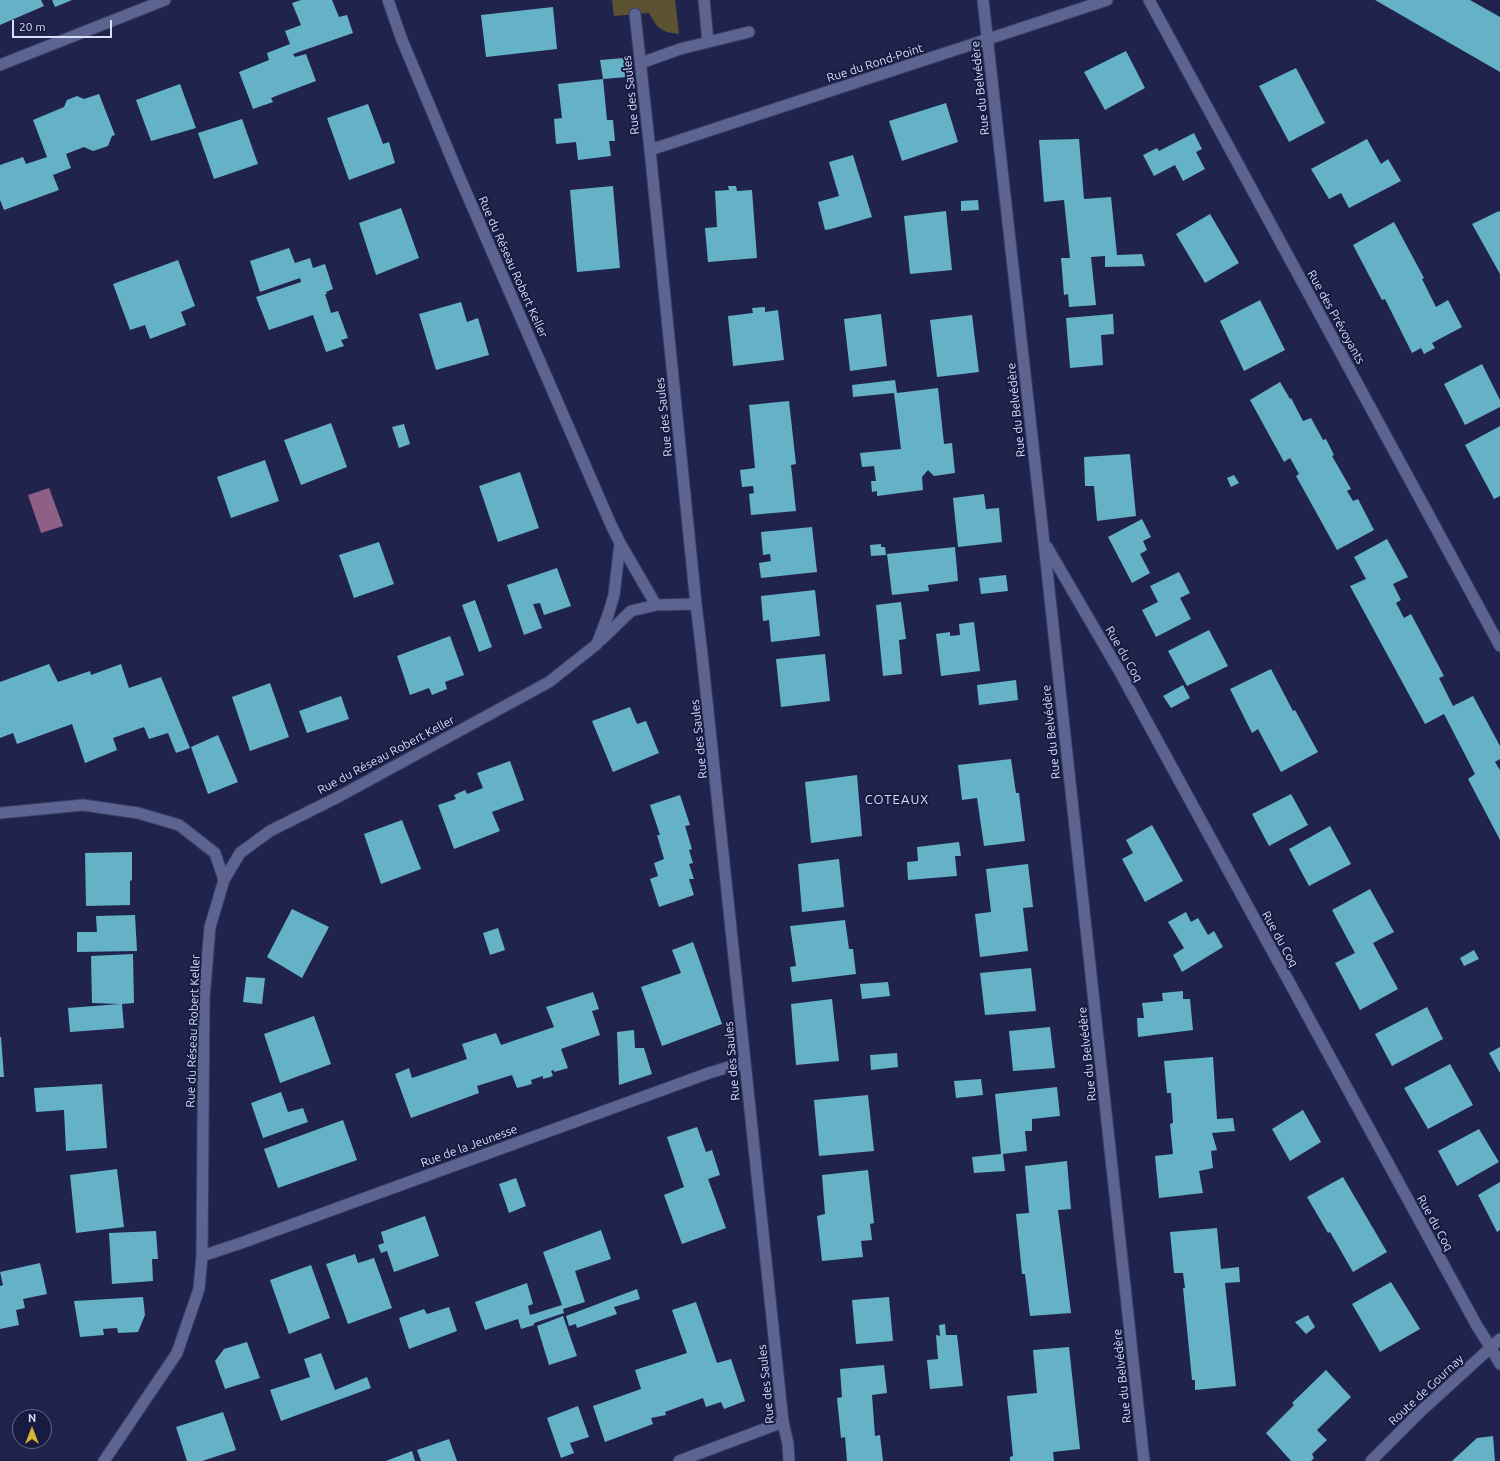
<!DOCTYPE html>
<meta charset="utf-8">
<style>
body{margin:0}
#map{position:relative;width:1500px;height:1461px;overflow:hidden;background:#20244c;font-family:Ubuntu,sans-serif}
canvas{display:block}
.north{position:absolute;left:12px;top:1409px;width:40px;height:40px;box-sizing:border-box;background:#171a41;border:1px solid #65698b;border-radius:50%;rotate:0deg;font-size:11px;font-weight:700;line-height:16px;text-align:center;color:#d9dff9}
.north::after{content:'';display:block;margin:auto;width:14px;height:18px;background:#d4b635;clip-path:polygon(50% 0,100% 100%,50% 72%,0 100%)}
.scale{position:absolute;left:12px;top:20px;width:100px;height:18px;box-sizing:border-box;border:2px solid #d9dff9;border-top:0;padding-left:5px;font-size:12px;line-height:14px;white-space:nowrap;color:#d9dff9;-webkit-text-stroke:3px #171a41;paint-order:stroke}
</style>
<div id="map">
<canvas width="1500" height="1461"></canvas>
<div class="north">N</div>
<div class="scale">20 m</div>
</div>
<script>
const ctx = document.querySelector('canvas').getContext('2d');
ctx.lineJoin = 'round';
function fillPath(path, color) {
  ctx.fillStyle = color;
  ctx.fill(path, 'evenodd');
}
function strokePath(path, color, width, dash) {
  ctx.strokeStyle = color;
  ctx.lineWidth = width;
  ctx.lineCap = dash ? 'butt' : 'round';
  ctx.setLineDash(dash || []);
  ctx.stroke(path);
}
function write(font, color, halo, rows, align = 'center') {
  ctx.font = font + ' Ubuntu,sans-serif';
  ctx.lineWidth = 4;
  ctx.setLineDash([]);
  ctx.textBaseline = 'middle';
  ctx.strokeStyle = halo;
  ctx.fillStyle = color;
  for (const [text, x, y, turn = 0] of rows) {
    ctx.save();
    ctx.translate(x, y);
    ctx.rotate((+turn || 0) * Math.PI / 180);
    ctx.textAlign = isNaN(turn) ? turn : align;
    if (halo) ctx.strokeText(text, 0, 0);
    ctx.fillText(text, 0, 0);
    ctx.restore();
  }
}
fillPath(new Path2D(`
 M 612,0 L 675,0 L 679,34 C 661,32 658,29 649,13 L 614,16 Z`), '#5b5231');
fillPath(new Path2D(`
 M 49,488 L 63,526 L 41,533 L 28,495 Z`), '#905f85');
fillPath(new Path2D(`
 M 0,0 L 41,0 L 44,6 L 0,25 Z
 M 52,0 L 72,0 L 55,7 Z
 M 301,0 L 332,0 L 339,17 L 347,15 L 353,33 L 293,54 L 295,57 L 306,54 L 316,81 L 276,96 L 271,98 L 273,102 L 253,109 L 239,72 L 269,60 L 267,53 L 290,44 L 285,31 L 301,25 L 292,3 Z
 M 1375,0 L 1470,0 L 1500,17 L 1500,72 Z
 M 553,7 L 557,49 L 486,57 L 481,15 Z
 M 1126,51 L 1145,88 L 1105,110 L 1084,72 Z
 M 624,58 L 627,77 L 603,79 L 607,120 L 613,120 L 615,141 L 609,141 L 611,156 L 578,160 L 576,142 L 556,144 L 554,119 L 562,118 L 558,84 L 603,79 L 600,60 Z
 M 1296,68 L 1325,123 L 1289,142 L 1259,86 Z
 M 180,84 L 196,128 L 151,141 L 136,100 Z
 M 99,94 L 115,135 L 112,136 L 108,146 L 93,151 L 84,147 L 66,154 L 71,168 L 53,175 L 59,190 L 4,210 L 0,200 L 0,165 L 23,157 L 26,164 L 47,157 L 33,120 L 64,107 L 67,100 L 77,96 L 84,99 Z
 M 946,103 L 958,142 L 902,161 L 889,121 Z
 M 368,104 L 383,144 L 389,142 L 395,163 L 349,180 L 327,118 Z
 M 242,119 L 258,164 L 214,179 L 198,133 Z
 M 1194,133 L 1202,149 L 1196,152 L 1205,169 L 1183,181 L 1175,165 L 1154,176 L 1143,155 L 1157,148 L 1159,151 Z
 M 1079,139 L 1084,199 L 1111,197 L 1117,255 L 1142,254 L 1145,266 L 1105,267 L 1105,256 L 1091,257 L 1096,305 L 1069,307 L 1068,294 L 1064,295 L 1061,258 L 1070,258 L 1064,200 L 1044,202 L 1039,140 Z
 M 1367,139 L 1381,164 L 1388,159 L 1401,181 L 1349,208 L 1341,193 L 1329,199 L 1311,169 Z
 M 853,155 L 872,217 L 831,229 L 825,230 L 818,202 L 839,196 L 829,162 Z
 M 613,186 L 620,268 L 577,272 L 570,190 Z
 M 728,186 L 736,186 L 737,191 L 752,190 L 757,258 L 708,262 L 705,228 L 717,227 L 715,191 L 729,190 Z
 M 978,200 L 979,210 L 961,211 L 961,201 Z
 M 401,208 L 419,258 L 376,275 L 359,223 Z
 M 946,211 L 952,270 L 910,274 L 904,216 Z
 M 1499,211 L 1500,212 L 1500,274 L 1472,224 Z
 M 1210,214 L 1239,263 L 1205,283 L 1176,234 Z
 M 1394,222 L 1424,278 L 1422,279 L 1436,307 L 1448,300 L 1462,327 L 1432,343 L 1435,348 L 1424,354 L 1421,348 L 1412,353 L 1385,299 L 1382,300 L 1353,245 Z
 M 289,248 L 295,263 L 310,258 L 313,268 L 325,264 L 333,289 L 326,292 L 327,294 L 325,294 L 331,313 L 338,311 L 348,338 L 341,340 L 344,346 L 326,352 L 313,315 L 269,330 L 256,297 L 301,282 L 300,278 L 260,292 L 250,261 Z
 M 178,260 L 195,306 L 181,312 L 186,325 L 150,339 L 145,325 L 130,330 L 113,284 Z
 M 1260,300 L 1285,350 L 1244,371 L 1220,321 Z
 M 461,302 L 467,322 L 478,318 L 489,355 L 436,370 L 419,314 Z
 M 765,307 L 765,312 L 778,310 L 784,360 L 733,366 L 728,316 L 753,313 L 752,308 Z
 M 881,314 L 887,366 L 850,371 L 844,319 Z
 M 1113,314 L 1114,334 L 1101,335 L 1103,365 L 1070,368 L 1066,318 Z
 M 972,315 L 979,372 L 937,377 L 930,320 Z
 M 1482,364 L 1500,400 L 1500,407 L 1465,425 L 1444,384 Z
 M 895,380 L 897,393 L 938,388 L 944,444 L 952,443 L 955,473 L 934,476 L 928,470 L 922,477 L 923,490 L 877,496 L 877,491 L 872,492 L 871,481 L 876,481 L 874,466 L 862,467 L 860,453 L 901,449 L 894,393 L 853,397 L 852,385 Z
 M 1280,382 L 1290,399 L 1291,398 L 1303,421 L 1311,418 L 1323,440 L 1326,439 L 1334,455 L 1332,456 L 1351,489 L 1347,491 L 1353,501 L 1358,499 L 1374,530 L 1337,550 L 1296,476 L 1299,474 L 1290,458 L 1284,462 L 1250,400 Z
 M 789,401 L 796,464 L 791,465 L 796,511 L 751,515 L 749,494 L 754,493 L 753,486 L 742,487 L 740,470 L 755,468 L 749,405 Z
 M 331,423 L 347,467 L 301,485 L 284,440 Z
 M 404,424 L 410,444 L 399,448 L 392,427 Z
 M 1500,426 L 1500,496 L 1494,499 L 1465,445 Z
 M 1130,454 L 1136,516 L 1097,521 L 1094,486 L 1085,486 L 1084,457 Z
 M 265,460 L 279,501 L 231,518 L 217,477 Z
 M 520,472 L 539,528 L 498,542 L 479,486 Z
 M 1234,475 L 1239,483 L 1231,487 L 1227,478 Z
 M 984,494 L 986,509 L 999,508 L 1002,542 L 958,547 L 953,498 Z
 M 1142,519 L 1151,537 L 1143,541 L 1147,550 L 1140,554 L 1150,573 L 1132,583 L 1108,537 Z
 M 812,527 L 817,572 L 761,578 L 759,563 L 771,561 L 770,554 L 763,555 L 761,532 Z
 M 1387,539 L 1408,577 L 1393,584 L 1401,600 L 1396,603 L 1404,618 L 1411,614 L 1444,676 L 1439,678 L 1453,706 L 1473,696 L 1500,746 L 1500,759 L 1495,762 L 1500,770 L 1500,840 L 1468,779 L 1475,774 L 1444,714 L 1425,724 L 1350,586 L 1366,579 L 1354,557 Z
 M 379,542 L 394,584 L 354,598 L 339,555 Z
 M 881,544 L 881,547 L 885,547 L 886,555 L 871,556 L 870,545 Z
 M 955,547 L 958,581 L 928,585 L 929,591 L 892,595 L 887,554 Z
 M 557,568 L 571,606 L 544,615 L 540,603 L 533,604 L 542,628 L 524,635 L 507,585 Z
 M 1179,572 L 1190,593 L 1180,598 L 1191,619 L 1156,637 L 1142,610 L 1158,602 L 1150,586 Z
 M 1006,575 L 1008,591 L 981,594 L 979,578 Z
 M 815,590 L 820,636 L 771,642 L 769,620 L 763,621 L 761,596 Z
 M 475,600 L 492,647 L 479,652 L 462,605 Z
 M 901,602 L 906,639 L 899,640 L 902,674 L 883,676 L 876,605 Z
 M 974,622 L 980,671 L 941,676 L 936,634 L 950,632 L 950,636 L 960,635 L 959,624 Z
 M 1209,630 L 1228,666 L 1187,686 L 1168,651 Z
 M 450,636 L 464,675 L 445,682 L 447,689 L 432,695 L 429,688 L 410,695 L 397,656 Z
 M 825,654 L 830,701 L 781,707 L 776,659 Z
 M 49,664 L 58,682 L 90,671 L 91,675 L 121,664 L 129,688 L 161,677 L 190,748 L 176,753 L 168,733 L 149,739 L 144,727 L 113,738 L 117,750 L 85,763 L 72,724 L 17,744 L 13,733 L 0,738 L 0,682 Z
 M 1271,669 L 1293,711 L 1295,710 L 1318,752 L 1281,772 L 1258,729 L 1252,733 L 1230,689 Z
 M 1016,680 L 1018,700 L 979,705 L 977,685 Z
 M 270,683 L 289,737 L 250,751 L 232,697 Z
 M 1183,685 L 1190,698 L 1171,708 L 1163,696 Z
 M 341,696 L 349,719 L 307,733 L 299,711 Z
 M 630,707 L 637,724 L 646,721 L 659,753 L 613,772 L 592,721 Z
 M 218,735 L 238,782 L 208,794 L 191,747 Z
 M 1011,759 L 1016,793 L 1019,793 L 1025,841 L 984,846 L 977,798 L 962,800 L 958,765 Z
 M 510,761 L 524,800 L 492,812 L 500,831 L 454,849 L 438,805 L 456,799 L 454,795 L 465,790 L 467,794 L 483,788 L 477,773 Z
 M 857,775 L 862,836 L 811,843 L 805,782 Z
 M 1291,794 L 1308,825 L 1269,846 L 1252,814 Z
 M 680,795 L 690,825 L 685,826 L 692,849 L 689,850 L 693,863 L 689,864 L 694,879 L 689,879 L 694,895 L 659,907 L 650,879 L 658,876 L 654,863 L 664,859 L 657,835 L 660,835 L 650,805 Z
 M 402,820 L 421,869 L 381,884 L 364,834 Z
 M 1152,825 L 1183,881 L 1145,902 L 1122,859 L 1133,853 L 1126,840 Z
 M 1330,826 L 1351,864 L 1309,886 L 1289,849 Z
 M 959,842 L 961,856 L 955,856 L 957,876 L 908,880 L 907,862 L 918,861 L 917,847 Z
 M 132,852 L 132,880 L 130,881 L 130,905 L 86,906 L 85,853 Z
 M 839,859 L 844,907 L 802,912 L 798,864 Z
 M 1028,864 L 1033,907 L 1023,908 L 1028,951 L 980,957 L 975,914 L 991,912 L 986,869 Z
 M 1370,889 L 1394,932 L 1373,943 L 1398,989 L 1360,1010 L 1335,963 L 1355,953 L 1332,910 Z
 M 292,909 L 329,927 L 302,978 L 267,957 Z
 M 1186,912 L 1191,922 L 1198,918 L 1208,935 L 1214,931 L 1223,947 L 1182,972 L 1173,955 L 1184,948 L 1168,922 Z
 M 135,915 L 137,951 L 77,952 L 77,932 L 97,932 L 96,916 Z
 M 845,920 L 849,949 L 853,949 L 856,974 L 792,982 L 790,967 L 796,966 L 790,926 Z
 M 498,928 L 505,950 L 490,955 L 483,933 Z
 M 693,942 L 722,1024 L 662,1046 L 641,987 L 681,973 L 672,950 Z
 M 1474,950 L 1479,959 L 1464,966 L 1460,958 Z
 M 133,954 L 134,1003 L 122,1004 L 124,1028 L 70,1032 L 68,1008 L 120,1004 L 92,1003 L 91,956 Z
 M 1031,968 L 1036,1011 L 985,1015 L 980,973 Z
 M 246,977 L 265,978 L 262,1004 L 243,1002 Z
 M 888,982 L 890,996 L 862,999 L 860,984 Z
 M 1183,991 L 1183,999 L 1190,999 L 1193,1030 L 1138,1037 L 1137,1018 L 1144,1018 L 1142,1003 L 1163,1001 L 1162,993 Z
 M 593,992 L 599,1009 L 592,1011 L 600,1035 L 561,1049 L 568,1068 L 554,1072 L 554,1070 L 551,1071 L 553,1076 L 543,1079 L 543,1076 L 531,1080 L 532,1084 L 517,1088 L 512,1075 L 477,1086 L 479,1093 L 411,1118 L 395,1074 L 409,1068 L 412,1078 L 467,1059 L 462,1044 L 496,1033 L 501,1045 L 554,1027 L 546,1007 Z
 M 832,999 L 839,1061 L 796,1065 L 791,1004 Z
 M 1427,1007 L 1443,1039 L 1392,1066 L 1375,1034 Z
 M 314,1016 L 331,1064 L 280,1083 L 264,1034 Z
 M 1050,1027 L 1055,1068 L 1013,1071 L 1009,1031 Z
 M 634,1030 L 635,1048 L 644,1048 L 652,1074 L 619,1085 L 617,1032 Z
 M 0,1037 L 1,1037 L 4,1077 L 0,1077 Z
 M 1500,1047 L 1500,1073 L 1489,1053 Z
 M 897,1053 L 898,1067 L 871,1070 L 870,1055 Z
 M 1213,1057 L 1217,1119 L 1233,1118 L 1235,1131 L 1212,1133 L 1217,1150 L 1211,1151 L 1213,1168 L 1199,1171 L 1203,1193 L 1159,1198 L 1155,1156 L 1173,1154 L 1170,1124 L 1173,1123 L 1171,1093 L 1167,1093 L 1164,1061 Z
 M 1450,1064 L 1473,1105 L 1428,1129 L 1404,1088 Z
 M 981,1079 L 983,1095 L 956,1098 L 954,1081 Z
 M 102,1084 L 107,1148 L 66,1151 L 64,1110 L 36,1112 L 34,1088 Z
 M 1057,1087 L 1060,1116 L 1032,1119 L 1032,1131 L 1025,1131 L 1027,1151 L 1003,1154 L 1005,1171 L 974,1173 L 972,1157 L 1001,1154 L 995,1094 Z
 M 281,1092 L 288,1112 L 303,1108 L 308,1122 L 263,1138 L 251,1103 Z
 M 868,1095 L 874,1151 L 819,1156 L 814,1100 Z
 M 1303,1110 L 1321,1142 L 1290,1161 L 1272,1129 Z
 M 343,1120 L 357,1160 L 278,1188 L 264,1149 Z
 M 697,1127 L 706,1152 L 712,1150 L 720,1175 L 708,1179 L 726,1228 L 682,1244 L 664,1195 L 684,1187 L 667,1137 Z
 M 1479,1129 L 1499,1162 L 1457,1186 L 1438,1151 Z
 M 1067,1161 L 1071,1209 L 1058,1210 L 1071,1313 L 1030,1316 L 1025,1274 L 1022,1274 L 1016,1214 L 1029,1213 L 1025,1166 Z
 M 117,1169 L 124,1227 L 76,1233 L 70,1175 Z
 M 868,1170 L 874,1223 L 870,1224 L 872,1240 L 861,1241 L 863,1257 L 822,1261 L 817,1216 L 825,1214 L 822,1175 Z
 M 1343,1177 L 1387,1252 L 1353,1272 L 1330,1232 L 1328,1233 L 1307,1197 Z
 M 516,1178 L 526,1206 L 509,1213 L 499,1184 Z
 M 1500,1182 L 1500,1230 L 1497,1232 L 1478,1195 Z
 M 425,1216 L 439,1256 L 394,1272 L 387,1251 L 381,1253 L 378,1245 L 384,1243 L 381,1232 Z
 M 1217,1228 L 1221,1269 L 1239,1267 L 1240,1282 L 1225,1283 L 1236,1386 L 1195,1390 L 1195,1380 L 1192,1380 L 1183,1288 L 1185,1288 L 1183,1273 L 1174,1273 L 1170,1232 Z
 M 601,1230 L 611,1259 L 575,1271 L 585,1302 L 563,1309 L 564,1313 L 534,1323 L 534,1325 L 521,1329 L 518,1319 L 485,1330 L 475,1302 L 527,1283 L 533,1304 L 528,1306 L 530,1315 L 562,1305 L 543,1252 Z
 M 156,1231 L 158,1259 L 152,1259 L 153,1281 L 112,1284 L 109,1233 Z
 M 355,1254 L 358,1263 L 374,1258 L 392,1308 L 348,1324 L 326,1264 Z
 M 40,1263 L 47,1294 L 23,1299 L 25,1308 L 16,1310 L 19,1325 L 0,1329 L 0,1286 L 3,1285 L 0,1272 Z
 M 311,1265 L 330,1318 L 289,1334 L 270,1280 Z
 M 1391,1282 L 1420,1329 L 1380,1352 L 1352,1304 Z
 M 637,1289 L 640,1299 L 614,1307 L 617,1314 L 577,1328 L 576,1324 L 569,1326 L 566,1316 Z
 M 143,1297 L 145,1315 L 138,1332 L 118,1333 L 117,1328 L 103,1329 L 104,1335 L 80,1337 L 74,1301 Z
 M 889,1297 L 893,1341 L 856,1344 L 852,1300 Z
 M 696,1302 L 717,1363 L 731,1359 L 745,1401 L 724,1409 L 721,1402 L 706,1407 L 703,1398 L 665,1412 L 666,1415 L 651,1418 L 653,1424 L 605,1442 L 593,1406 L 641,1389 L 635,1370 L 687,1353 L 672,1310 Z
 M 449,1307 L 457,1331 L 409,1349 L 399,1318 L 424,1309 L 427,1314 Z
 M 1308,1315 L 1315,1327 L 1306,1334 L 1295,1322 Z
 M 563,1316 L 577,1356 L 549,1365 L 537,1326 Z
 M 945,1324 L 946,1335 L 957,1335 L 963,1386 L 930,1389 L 927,1360 L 938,1359 L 936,1335 L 940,1336 L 939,1325 Z
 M 247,1342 L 260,1378 L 225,1389 L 215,1361 L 224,1349 Z
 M 1069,1347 L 1080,1449 L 1053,1452 L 1054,1461 L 1010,1461 L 1010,1457 L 1013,1456 L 1007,1396 L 1037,1393 L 1033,1350 Z
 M 321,1353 L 335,1390 L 367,1377 L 371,1388 L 281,1421 L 270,1390 L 310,1377 L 304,1359 Z
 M 884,1365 L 887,1393 L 872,1395 L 875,1436 L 880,1435 L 883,1461 L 847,1461 L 845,1437 L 841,1438 L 837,1398 L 842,1397 L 840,1369 Z
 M 1326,1370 L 1351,1397 L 1317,1430 L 1327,1440 L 1312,1454 L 1314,1458 L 1311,1461 L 1291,1461 L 1266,1433 L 1294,1405 L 1292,1403 Z
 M 578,1406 L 589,1437 L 570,1443 L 574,1453 L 561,1458 L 547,1418 Z
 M 223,1412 L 236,1450 L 202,1461 L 187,1461 L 176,1427 Z
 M 1493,1436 L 1495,1461 L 1452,1461 L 1477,1438 Z
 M 449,1439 L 457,1461 L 421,1461 L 417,1450 Z
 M 412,1451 L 415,1461 L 386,1461 Z`), '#65b2c6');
const service = new Path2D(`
 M 704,0 L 708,42
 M 641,63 L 680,49 L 749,32
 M 1491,1348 L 1500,1364
 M 679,1461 L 783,1422`);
const minor = new Path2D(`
 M 388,0 L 402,40 L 459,176 L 612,527 L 620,543 L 656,605
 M 983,0 L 1044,543 L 1144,1461
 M 1149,0 L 1500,646
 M 635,14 L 650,150 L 696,604 L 702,654 L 783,1422 L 788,1444 L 789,1461
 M 0,65 L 165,0
 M 650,150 L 1107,0
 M 1047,547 L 1121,674 L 1477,1326 L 1491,1348
 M 601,640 L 631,611 L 656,605 L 696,604
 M 0,813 L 83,805 L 138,813 L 179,825 L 215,853 L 224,880
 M 202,1256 L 244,1242 L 709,1073 L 745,1062
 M 104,1461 L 177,1353 L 199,1289 L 202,1256 L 204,999 L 210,927 L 224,880 L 240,853 L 270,831 L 338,797 L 549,682 L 597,644 L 608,615 L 614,595 L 620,543`);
const tertiary = new Path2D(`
 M 1371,1461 L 1419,1413 L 1500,1339`);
strokePath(service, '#3c3e61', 13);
strokePath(minor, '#3c3e61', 13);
strokePath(tertiary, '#3c3e61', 13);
strokePath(service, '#5c6491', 11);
strokePath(minor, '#5c6491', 11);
strokePath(tertiary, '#5c6491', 11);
write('12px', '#d9dff9', '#171a41', [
 ["Rue du Rond-Point",875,63,-18],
 ["Rue du Belvédère",980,88,-96],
 ["Rue des Saules",631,95,-96],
 ["Rue du Réseau Robert Keller",513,267,66],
 ["Rue des Prévoyants",1336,317,61],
 ["Rue du Belvédère",1016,410,-96],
 ["Rue des Saules",664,417,-96],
 ["Rue du Coq",1124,654,60],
 ["Rue du Belvédère",1051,732,-96],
 ["Rue des Saules",699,739,-96],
 ["Rue du Réseau Robert Keller",386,755,-28],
 ["Rue du Coq",1280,939,61],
 ["Rue du Réseau Robert Keller",193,1031,-88],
 ["Rue du Belvédère",1087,1054,-96],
 ["Rue des Saules",732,1061,-95],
 ["Rue de la Jeunesse",469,1146,-20],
 ["Rue du Coq",1435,1223,61],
 ["Rue du Belvédère",1122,1376,-96],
 ["Rue des Saules",766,1384,-96],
 ["Route de Gournay",1426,1390,-43]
]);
ctx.letterSpacing = '1px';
write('13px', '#d9dff9', '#171a41', [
 ["COTEAUX",897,800]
]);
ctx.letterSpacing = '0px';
</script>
